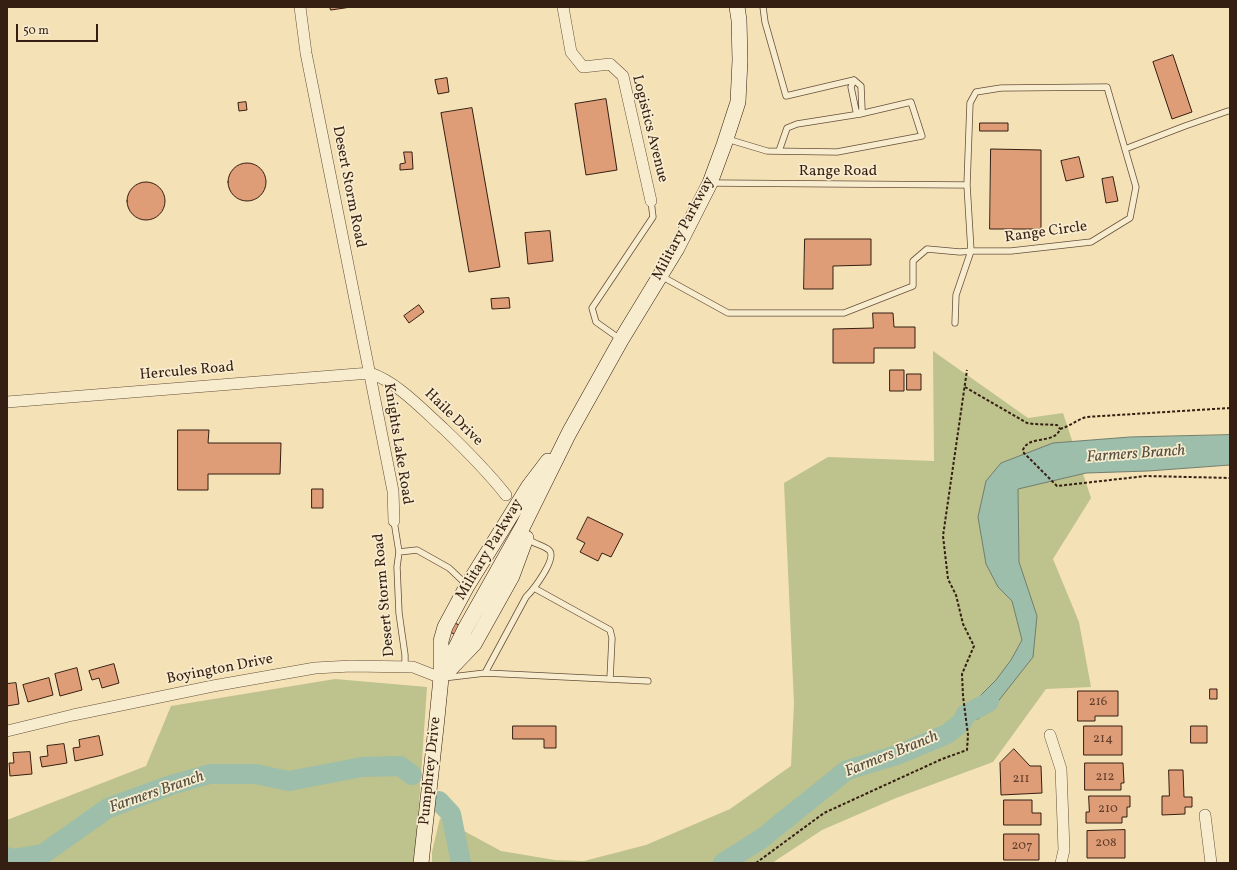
<!DOCTYPE html>
<style>
body{margin:0}
#map{position:relative;width:1237px;height:870px;overflow:hidden;background:#f4e1b5;font-family:Vollkorn,serif}
canvas{display:block}
.frame{position:absolute;inset:0;border:8px solid #351e12;pointer-events:none}
.scale{position:absolute;left:16px;top:24px;width:82px;height:18px;box-sizing:border-box;border:2px solid #351e12;border-top:0;padding-left:5px;font-size:12px;line-height:14px;white-space:nowrap;color:#351e12;-webkit-text-stroke:3px #f8eccf;paint-order:stroke}
</style>
<div id="map">
<canvas width="1237" height="870"></canvas>
<div class="frame"></div>
<div class="scale">50 m</div>
</div>
<script>
const ctx = document.querySelector('canvas').getContext('2d');
ctx.lineJoin = 'round';
function fillPath(path, color) {
  ctx.fillStyle = color;
  ctx.fill(path, 'evenodd');
}
function strokePath(path, color, width, dash) {
  ctx.strokeStyle = color;
  ctx.lineWidth = width;
  ctx.lineCap = dash ? 'butt' : 'round';
  ctx.setLineDash(dash || []);
  ctx.stroke(path);
}
function write(font, color, halo, rows, align = 'center') {
  ctx.font = font + ' Vollkorn,serif';
  ctx.lineWidth = 3.5;
  ctx.setLineDash([]);
  ctx.textBaseline = 'middle';
  ctx.strokeStyle = halo;
  ctx.fillStyle = color;
  for (const [text, x, y, turn = 0] of rows) {
    ctx.save();
    ctx.translate(x, y);
    ctx.rotate((+turn || 0) * Math.PI / 180);
    ctx.textAlign = isNaN(turn) ? turn : align;
    if (halo) ctx.strokeText(text, 0, 0);
    ctx.fillText(text, 0, 0);
    ctx.restore();
  }
}
fillPath(new Path2D(`
 M 933,351 L 1028,418 L 1063,413 L 1091,498 L 1053,559 L 1079,622 L 1091,687 L 1046,689 L 993,762 L 896,798 L 822,830 L 772,863 L 432,863 L 432,852 L 440,818 L 501,851 L 555,860 L 584,861 L 646,845 L 730,809 L 791,766 L 794,703 L 784,483 L 828,457 L 934,461 Z
 M 335,679 L 427,687 L 415,863 L 7,863 L 7,820 L 146,766 L 171,706 Z`), '#bec28c');
const water = new Path2D(`
 M 1230,435 L 1230,465 L 1148,471 L 1086,473 L 1018,489 L 1019,562 L 1037,616 L 1033,657 L 996,704 L 978,719 L 965,720 L 967,709 L 996,680 L 1011,660 L 1022,640 L 1012,601 L 998,587 L 986,564 L 978,517 L 986,481 L 1001,463 L 1053,443 L 1130,437 Z`);
fillPath(water, '#9cbeaa');
strokePath(water, '#737e6d', 1);
strokePath(new Path2D(`
 M 439,801 L 451,814 L 461,863
 M 7,857 L 13,859 L 43,854 L 108,808 L 171,785 L 210,774 L 255,774 L 289,781 L 362,767 L 400,766 L 412,775
 M 723,863 L 761,839 L 847,770 L 897,755 L 947,734 L 962,722 L 966,714 L 989,702`), '#9cbeaa', 20);
const building = new Path2D(`
 M 330,7 L 351,7 L 331,10 Z
 M 1173,55 L 1192,112 L 1172,119 L 1153,62 Z
 M 447,78 L 449,92 L 438,94 L 435,80 Z
 M 606,99 L 617,170 L 586,175 L 575,104 Z
 M 246,102 L 247,110 L 239,111 L 238,103 Z
 M 472,108 L 500,267 L 469,272 L 441,113 Z
 M 980,123 L 1008,123 L 1008,131 L 980,131 Z
 M 991,149 L 1041,150 L 1041,229 L 990,229 Z
 M 404,152 L 412,152 L 413,169 L 400,170 L 400,164 L 405,163 Z
 M 1079,157 L 1084,177 L 1066,181 L 1061,161 Z
 M228 182a19 19 0 1 1 38 0a19 19 0 1 1-38 0Z
 M 1113,177 L 1118,201 L 1106,203 L 1102,179 Z
 M127 201a19 19 0 1 1 38 0a19 19 0 1 1-38 0Z
 M 550,231 L 553,261 L 528,264 L 525,233 Z
 M 805,239 L 871,239 L 871,265 L 833,266 L 833,289 L 804,289 Z
 M 509,298 L 510,308 L 492,309 L 491,299 Z
 M 419,305 L 424,312 L 409,323 L 404,316 Z
 M 873,313 L 893,313 L 894,327 L 915,327 L 915,348 L 874,348 L 874,363 L 833,363 L 833,329 L 873,328 Z
 M 890,370 L 904,370 L 904,391 L 890,391 Z
 M 907,374 L 921,374 L 921,390 L 907,390 Z
 M 178,430 L 209,430 L 208,443 L 281,443 L 280,474 L 208,474 L 208,490 L 178,490 Z
 M 312,489 L 323,489 L 323,508 L 312,508 Z
 M 588,517 L 623,534 L 611,557 L 602,553 L 598,561 L 580,552 L 585,543 L 577,539 Z
 M 455,623 L 463,627 L 458,636 L 450,632 Z
 M 114,664 L 119,683 L 102,688 L 99,678 L 92,680 L 89,671 Z
 M 77,668 L 82,690 L 60,696 L 55,674 Z
 M 49,678 L 53,695 L 28,702 L 23,685 Z
 M 16,683 L 19,704 L 7,706 L 7,684 Z
 M 1210,689 L 1217,689 L 1217,699 L 1210,699 Z
 M 1078,691 L 1118,691 L 1118,716 L 1095,716 L 1095,721 L 1078,721 Z
 M 513,726 L 556,726 L 556,748 L 544,748 L 544,739 L 513,739 Z
 M 1084,726 L 1122,726 L 1122,755 L 1084,755 Z
 M 1191,726 L 1207,726 L 1207,743 L 1191,743 Z
 M 99,736 L 103,755 L 75,761 L 73,748 L 80,747 L 79,740 Z
 M 64,744 L 67,763 L 42,767 L 40,757 L 48,756 L 47,746 Z
 M 1014,749 L 1030,766 L 1041,766 L 1042,793 L 1001,795 L 1000,763 Z
 M 30,752 L 32,774 L 10,776 L 9,763 L 14,763 L 13,753 Z
 M 1085,763 L 1123,763 L 1124,783 L 1121,783 L 1121,790 L 1085,790 Z
 M 1169,770 L 1183,770 L 1184,797 L 1192,797 L 1192,807 L 1185,807 L 1185,814 L 1162,815 L 1162,796 L 1169,796 Z
 M 1089,796 L 1130,796 L 1130,807 L 1127,807 L 1127,817 L 1122,817 L 1122,823 L 1086,823 L 1086,812 L 1089,812 Z
 M 1004,800 L 1032,800 L 1032,813 L 1041,813 L 1041,825 L 1004,825 Z
 M 1125,830 L 1125,858 L 1087,858 L 1087,831 Z
 M 1004,834 L 1039,834 L 1039,860 L 1004,860 Z`);
fillPath(building, '#df9d77');
strokePath(building, '#351e12', 1);
const lane = new Path2D(`
 M 763,7 L 765,22 L 786,96 L 854,80
 M 854,80 L 851,87 L 856,111 L 860,114
 M 854,80 L 861,86 L 862,110 L 860,114
 M 1107,87 L 1136,187 L 1130,218 L 1091,242 L 1011,251 L 971,251 L 967,185 L 970,103 L 976,92 L 1001,88 Z
 M 727,139 L 767,151 L 837,152 L 922,136 L 911,102 L 860,114 L 797,124 L 787,128 L 779,151
 M 1125,149 L 1185,126 L 1228,111
 M 712,183 L 967,185
 M 661,276 L 728,313 L 844,313 L 913,286 L 913,261 L 927,249 L 960,252 L 971,251 L 956,295 L 955,323
 M 620,339 L 596,322 L 592,308 L 653,217 L 651,201
 M 394,521 L 399,552 L 397,567 L 399,613 L 405,655 L 405,667
 M 399,552 L 417,550 L 449,568 L 467,585
 M 534,588 L 610,630 L 612,638 L 610,679
 M 485,673 L 526,597 C 533,590 558,558 549,550 C 543,545 533,544 527,538
 M 443,678 L 485,673 L 648,681`);
const street = new Path2D(`
 M 300,7 L 306,53 L 393,491 L 394,521
 M 563,7 L 571,52 L 583,67 L 610,64 L 623,76 L 651,201
 M 7,402 L 370,373 C 397,382 422,409 443,428 C 465,449 487,471 506,495
 M 7,731 L 73,715 L 213,686 L 315,668 L 351,666 L 413,667 L 441,678
 M 1050,735 L 1061,769 L 1064,850 L 1061,863
 M 1205,815 L 1211,863`);
const secondary = new Path2D(`
 M 450,669 L 474,644 L 512,576 L 526,538
 M 441,678 L 465,629 L 523,526 L 569,433 L 621,340 L 677,248 L 710,183 L 724,145 L 738,102 L 740,60 L 739,20 L 737,7
 M 421,863 L 437,718 L 441,678 L 441,641 L 445,627 L 467,586 L 529,486 L 548,461`);
strokePath(lane, '#654f3b', 7);
strokePath(street, '#654f3b', 12);
strokePath(secondary, '#351e12', 16);
strokePath(new Path2D(`
 M 965,387 L 1027,423 L 1034,424 L 1057,425 L 1060,429
 M 1230,408 L 1086,417 C 1077,420 1070,426 1060,429 C 1056,441 1039,438 1029,443 C 1026,445 1024,447 1023,450 L 1023,452 L 1057,486 L 1146,476 L 1230,478
 M 756,863 L 824,813 L 907,775 L 942,759 L 967,750 L 968,735 L 963,696 L 962,674 L 974,646 L 963,624 L 956,595 L 948,579 L 943,536 L 967,370`), '#351e12', 2, [3, 2]);
strokePath(lane, '#f8eccf', 5.5);
strokePath(street, '#f8eccf', 11);
strokePath(secondary, '#f8eccf', 15);
write('13px', '#603e2b', null, [
 ["216",1098,703],
 ["214",1103,740],
 ["212",1105,778],
 ["211",1021,780],
 ["210",1108,810],
 ["208",1106,844],
 ["207",1022,847]
]);
write('15px', '#351e12', '#f8eccf', [
 ["Logistics Avenue",649,129,76],
 ["Range Road",838,172],
 ["Desert Storm Road",348,187,79],
 ["Military Parkway",684,229,-62],
 ["Range Circle",1046,233,-8],
 ["Hercules Road",187,372,-5],
 ["Haile Drive",453,418,44],
 ["Knights Lake Road",397,444,81],
 ["Military Parkway",490,550,-59],
 ["Desert Storm Road",385,595,-95],
 ["Boyington Drive",220,670,-11],
 ["Pumphrey Drive",431,771,-84]
]);
write('italic 16px', '#544e40', '#f8eccf', [
 ["Farmers Branch",1136,455,-4],
 ["Farmers Branch",892,755,-22],
 ["Farmers Branch",157,793,-19]
]);
</script>
